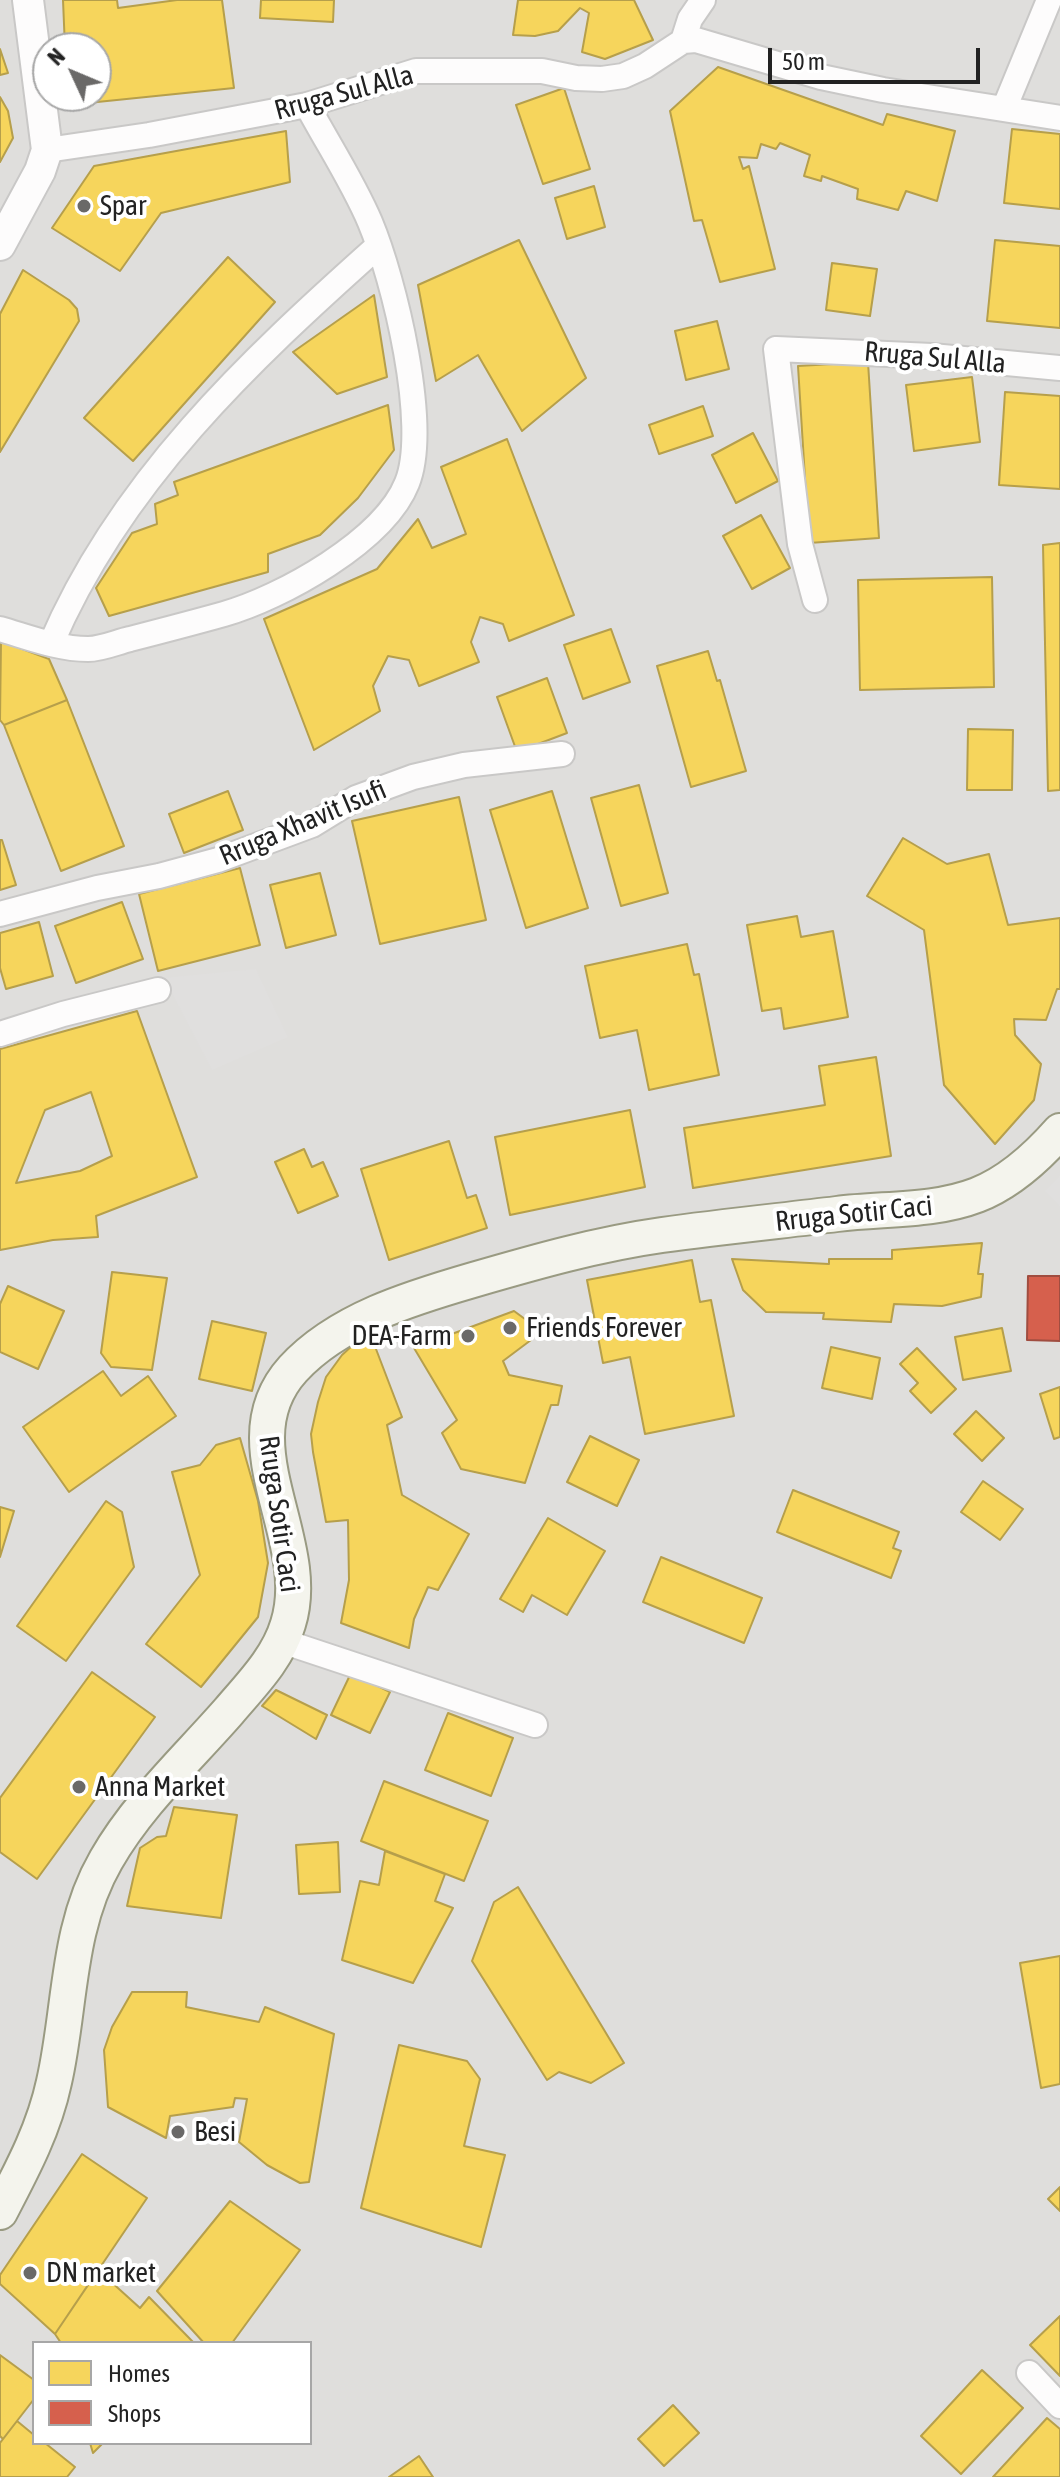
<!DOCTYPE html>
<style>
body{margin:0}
#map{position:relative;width:1060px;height:2477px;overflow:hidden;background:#f0eeeb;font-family:"Asap Condensed",sans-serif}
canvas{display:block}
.legend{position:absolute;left:32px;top:2341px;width:280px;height:104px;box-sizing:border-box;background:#fff;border:2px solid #a7a7a7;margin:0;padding:10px 14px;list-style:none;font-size:24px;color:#222}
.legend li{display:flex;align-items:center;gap:16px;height:40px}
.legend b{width:40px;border:2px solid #a7a7a7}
.north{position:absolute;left:32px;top:32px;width:80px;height:80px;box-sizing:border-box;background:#fff;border:2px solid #a7a7a7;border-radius:50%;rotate:314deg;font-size:22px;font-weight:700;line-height:32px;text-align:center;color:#222}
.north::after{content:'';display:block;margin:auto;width:28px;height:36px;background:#6a6968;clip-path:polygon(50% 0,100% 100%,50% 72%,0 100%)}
.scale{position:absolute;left:768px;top:48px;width:212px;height:36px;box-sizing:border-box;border:4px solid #222;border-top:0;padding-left:10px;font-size:24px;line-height:28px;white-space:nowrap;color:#222;-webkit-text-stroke:6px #fff;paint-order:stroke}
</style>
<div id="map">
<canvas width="1060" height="2477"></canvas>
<ul class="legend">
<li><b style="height:22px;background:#f6d55c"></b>Homes</li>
<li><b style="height:22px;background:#d6604d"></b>Shops</li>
</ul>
<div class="north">N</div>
<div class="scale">50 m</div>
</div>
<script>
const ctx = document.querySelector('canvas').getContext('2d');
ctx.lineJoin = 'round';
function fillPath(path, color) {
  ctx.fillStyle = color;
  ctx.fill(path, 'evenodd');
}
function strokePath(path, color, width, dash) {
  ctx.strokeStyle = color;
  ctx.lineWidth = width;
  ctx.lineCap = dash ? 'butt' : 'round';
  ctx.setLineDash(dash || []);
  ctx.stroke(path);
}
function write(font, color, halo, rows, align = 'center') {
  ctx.font = font + ' "Asap Condensed",sans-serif';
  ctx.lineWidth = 8;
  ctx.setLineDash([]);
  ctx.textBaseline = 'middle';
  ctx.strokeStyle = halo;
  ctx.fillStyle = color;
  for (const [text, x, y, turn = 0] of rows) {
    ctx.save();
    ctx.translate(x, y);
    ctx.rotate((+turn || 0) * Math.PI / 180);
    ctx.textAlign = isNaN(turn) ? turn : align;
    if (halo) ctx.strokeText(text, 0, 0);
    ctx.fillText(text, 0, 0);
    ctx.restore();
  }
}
fillPath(new Path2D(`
 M 0,0 L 1060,0 L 1060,2477 L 0,2477 ZM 48,48 L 96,48 L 96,96 L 48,96 ZM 34,2343 L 310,2343 L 310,2443 L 34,2443 Z`), '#dfdedc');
fillPath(new Path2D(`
 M 256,969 L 288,1037 L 212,1070 L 164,978 Z
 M 1060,1175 L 1060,1207 L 1045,1191 Z`), '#e0dfde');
const homes = new Path2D(`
 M 63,0 L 117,0 L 118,8 L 177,0 L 222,0 L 234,88 L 68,105 L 67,96 L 96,96 L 96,48 L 65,48 Z
 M 261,0 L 334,0 L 333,22 L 260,18 Z
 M 518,0 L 634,0 L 653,40 L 605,59 L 582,52 L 589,13 L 580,8 L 558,31 L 535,36 L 513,35 Z
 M 0,49 L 8,73 L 0,75 Z
 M 718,67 L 883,125 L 887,114 L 955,131 L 937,201 L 906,191 L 898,210 L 857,199 L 858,189 L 822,176 L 821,181 L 804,176 L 810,155 L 780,143 L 776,149 L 761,144 L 757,158 L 739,157 L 743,169 L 749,166 L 775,269 L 720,282 L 702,220 L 694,221 L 670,111 Z
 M 564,88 L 590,169 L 543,184 L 516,105 Z
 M 0,97 L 8,111 L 13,138 L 0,162 Z
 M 1012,129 L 1060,134 L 1060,209 L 1004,203 Z
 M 286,131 L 290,182 L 161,213 L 120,271 L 52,228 L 94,166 Z
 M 594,186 L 605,227 L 567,239 L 555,198 Z
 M 519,240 L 586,378 L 522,431 L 478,355 L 436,381 L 418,285 Z
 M 995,240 L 1060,246 L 1060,328 L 987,321 Z
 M 228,257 L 275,302 L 133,461 L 84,418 Z
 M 832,263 L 877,269 L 870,316 L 826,310 Z
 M 23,270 L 69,300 L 77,309 L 79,321 L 0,452 L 0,314 Z
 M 374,295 L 387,377 L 337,394 L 293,352 Z
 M 717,321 L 729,369 L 686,380 L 675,331 Z
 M 868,362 L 879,538 L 809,543 L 798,366 Z
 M 972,377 L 980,442 L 914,451 L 906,385 Z
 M 1005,392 L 1060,396 L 1060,489 L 999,485 Z
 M 388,405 L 394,450 L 358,498 L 320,535 L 268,554 L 268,572 L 109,616 L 96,588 L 132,533 L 157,524 L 155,504 L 178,495 L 174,482 Z
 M 703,406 L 713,436 L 659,454 L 649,425 Z
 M 753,433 L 778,481 L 736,503 L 712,455 Z
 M 507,439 L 574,615 L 509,641 L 503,624 L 480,617 L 471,642 L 479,662 L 419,686 L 409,660 L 388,656 L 373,686 L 380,711 L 314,750 L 264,619 L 377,569 L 418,519 L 432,548 L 466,534 L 441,467 Z
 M 761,515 L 790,568 L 752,589 L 723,536 Z
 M 1060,543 L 1060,790 L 1048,791 L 1043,545 Z
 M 992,577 L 994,687 L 860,690 L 858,580 Z
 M 611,629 L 630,682 L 583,699 L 564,645 Z
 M 1,641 L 49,659 L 67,700 L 4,725 L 0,720 Z
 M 708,651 L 717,681 L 720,680 L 746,771 L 691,787 L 657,666 Z
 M 547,678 L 567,733 L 517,752 L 497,697 Z
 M 67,700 L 124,846 L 61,871 L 4,725 Z
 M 968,729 L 1013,730 L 1012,790 L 967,790 Z
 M 639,785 L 668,893 L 621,906 L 591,798 Z
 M 228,791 L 243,830 L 184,853 L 169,814 Z
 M 552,791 L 588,908 L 526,928 L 490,810 Z
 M 459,797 L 486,920 L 380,944 L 352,821 Z
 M 903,838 L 947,864 L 989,854 L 1008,925 L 1060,918 L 1060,989 L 1057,989 L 1046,1020 L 1014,1019 L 1015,1035 L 1041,1064 L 1034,1100 L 995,1144 L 944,1085 L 924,930 L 867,896 Z
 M 0,840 L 2,840 L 16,885 L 0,890 Z
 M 240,868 L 260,945 L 158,971 L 139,894 Z
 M 320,873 L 336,935 L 286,948 L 270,885 Z
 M 122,902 L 143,959 L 76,983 L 55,926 Z
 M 797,916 L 801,937 L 833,931 L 848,1017 L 784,1029 L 781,1008 L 762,1011 L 747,925 Z
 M 39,922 L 53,976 L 6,989 L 0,968 L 0,933 Z
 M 687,944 L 694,975 L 699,974 L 719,1075 L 649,1090 L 637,1030 L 600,1038 L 585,966 Z
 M 137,1011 L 197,1177 L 96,1216 L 98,1237 L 53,1240 L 0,1250 L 0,1049 ZM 91,1092 L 112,1156 L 80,1171 L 16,1183 L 45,1110 Z
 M 876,1057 L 891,1156 L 693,1188 L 684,1128 L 825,1105 L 819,1066 Z
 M 630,1110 L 645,1187 L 510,1215 L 495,1137 Z
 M 449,1141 L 467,1198 L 476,1195 L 487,1228 L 389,1260 L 361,1169 Z
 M 304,1149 L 312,1167 L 323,1162 L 338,1196 L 298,1213 L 275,1162 Z
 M 982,1243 L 978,1274 L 983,1274 L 981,1297 L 942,1306 L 894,1304 L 891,1322 L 823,1319 L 824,1313 L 766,1312 L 743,1290 L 732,1259 L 829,1264 L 829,1259 L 892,1259 L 892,1250 Z
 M 692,1260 L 700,1302 L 711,1300 L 734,1416 L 645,1434 L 630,1357 L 603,1363 L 587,1280 Z
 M 112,1272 L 167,1278 L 152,1370 L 111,1367 L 101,1353 Z
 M 8,1286 L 64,1311 L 38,1369 L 0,1352 L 0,1304 Z
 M 514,1311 L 529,1322 L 531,1340 L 503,1361 L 509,1375 L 562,1386 L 558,1405 L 551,1405 L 525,1483 L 461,1469 L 442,1433 L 457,1420 L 414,1348 Z
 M 212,1321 L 266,1333 L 252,1391 L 199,1379 Z
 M 1002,1328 L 1011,1371 L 963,1380 L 955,1337 Z
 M 371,1336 L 402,1417 L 387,1425 L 402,1495 L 469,1534 L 438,1590 L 428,1587 L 414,1619 L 409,1648 L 341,1623 L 349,1580 L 348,1520 L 326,1522 L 313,1452 L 311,1434 L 318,1402 L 326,1377 L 342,1355 L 353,1345 Z
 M 831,1347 L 880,1358 L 872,1399 L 822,1388 Z
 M 917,1348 L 956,1389 L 931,1413 L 910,1391 L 918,1383 L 900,1364 Z
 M 103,1371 L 121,1396 L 148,1376 L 176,1416 L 69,1492 L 23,1427 Z
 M 1060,1387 L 1060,1437 L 1054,1439 L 1040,1394 Z
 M 976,1411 L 1004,1438 L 982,1461 L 954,1434 Z
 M 590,1436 L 639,1460 L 617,1506 L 567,1482 Z
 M 240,1438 L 258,1501 L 268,1563 L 258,1617 L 201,1687 L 146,1644 L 200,1575 L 172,1472 L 200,1465 L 216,1445 Z
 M 983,1481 L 1023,1509 L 1000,1540 L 961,1512 Z
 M 793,1490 L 899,1532 L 893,1548 L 901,1551 L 891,1578 L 777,1532 Z
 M 106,1501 L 122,1512 L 134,1567 L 66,1661 L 17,1626 Z
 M 0,1507 L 14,1511 L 0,1557 Z
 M 548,1518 L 605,1551 L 567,1615 L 532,1595 L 523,1612 L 500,1599 Z
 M 661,1557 L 762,1598 L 744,1643 L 643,1602 Z
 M 92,1672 L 155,1717 L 37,1879 L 0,1852 L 0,1798 Z
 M 351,1673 L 390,1692 L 370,1733 L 331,1715 Z
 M 276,1690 L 327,1715 L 316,1739 L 262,1706 Z
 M 448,1713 L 513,1738 L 491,1796 L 425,1770 Z
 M 384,1781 L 488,1821 L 464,1881 L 361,1841 Z
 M 174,1807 L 237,1815 L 221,1918 L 127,1906 L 140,1848 L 157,1837 L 166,1836 Z
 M 338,1842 L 340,1892 L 299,1894 L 296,1845 Z
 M 385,1851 L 445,1874 L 435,1901 L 453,1908 L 413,1983 L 342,1960 L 360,1881 L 379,1885 Z
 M 518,1887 L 624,2063 L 591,2083 L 559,2072 L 547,2080 L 472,1961 L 494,1902 Z
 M 1060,1956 L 1060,2084 L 1041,2088 L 1020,1963 Z
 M 132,1992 L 187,1992 L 186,2007 L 259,2022 L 265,2007 L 334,2034 L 309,2182 L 300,2183 L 267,2165 L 239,2142 L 247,2099 L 235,2098 L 233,2107 L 170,2116 L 166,2138 L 108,2107 L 104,2050 L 112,2027 Z
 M 399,2045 L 467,2061 L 480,2079 L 464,2146 L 505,2155 L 481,2247 L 361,2208 Z
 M 82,2154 L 147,2198 L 55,2334 L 0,2284 L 0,2275 Z
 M 1060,2187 L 1060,2211 L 1048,2199 Z
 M 230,2201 L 300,2250 L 232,2343 L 204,2343 L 157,2291 Z
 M 98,2270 L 140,2308 L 149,2297 L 194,2343 L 61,2343 L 55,2334 Z
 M 1060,2316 L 1060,2376 L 1030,2345 Z
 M 0,2355 L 34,2380 L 34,2399 L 3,2439 L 0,2436 Z
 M 982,2370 L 1023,2408 L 961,2474 L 921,2436 Z
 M 673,2405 L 699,2433 L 664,2466 L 638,2439 Z
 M 1047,2418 L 1060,2429 L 1060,2477 L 993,2477 Z
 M 17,2421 L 34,2435 L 34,2443 L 45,2443 L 75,2467 L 67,2477 L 0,2477 L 0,2443 Z
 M 90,2443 L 103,2443 L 93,2453 Z
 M 419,2456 L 433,2477 L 389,2477 Z`);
fillPath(homes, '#f6d55c');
strokePath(homes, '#b69f4b', 2);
const shops = new Path2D(`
 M 1028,1276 L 1060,1276 L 1060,1341 L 1027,1340 Z`);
fillPath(shops, '#d6604d');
strokePath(shops, '#a04d40', 2);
const minor = new Path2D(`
 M 683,41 L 696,40 L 821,77 L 883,90 L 1060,118
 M 1004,109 L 1049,0
 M 47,150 L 149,135 L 307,105 L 416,71 L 542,71 L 576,78 L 602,79 L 623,76 L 645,66 L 683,41 L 690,19 L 703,0
 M 815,600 L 800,544 L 776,349 L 932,356 L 1060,368
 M 0,629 C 28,637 58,649 88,649 C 102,649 117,642 130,639 C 161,631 192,623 224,614 C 281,598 384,541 407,483 C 430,426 394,279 370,222 C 353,182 328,144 307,105
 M 51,644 C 120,482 249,361 378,246
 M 0,914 L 97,888 L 159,876 L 218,860 L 312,825 L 356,798 L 413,777 L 464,765 L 562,754
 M 0,1034 L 63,1014 L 158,990
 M 282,1641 L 535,1725
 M 1029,2373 L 1060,2406`);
const tertiary = new Path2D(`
 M 0,245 L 40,171 L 47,150 L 28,0`);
const secondary = new Path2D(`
 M 0,2212 C 22,2170 44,2129 54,2082 C 71,2008 66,1929 106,1860 C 138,1804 187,1759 229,1711 C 252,1684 278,1658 288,1624 C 315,1539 225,1444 293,1369 C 338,1320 411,1298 473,1280 C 535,1262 598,1244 662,1235 C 720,1227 779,1221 837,1214 C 883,1208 933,1212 977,1195 C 1008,1183 1038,1156 1060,1131`);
strokePath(minor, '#c9c8c7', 28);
strokePath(tertiary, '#c9c8c7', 34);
strokePath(secondary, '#999a82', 38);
strokePath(minor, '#fdfcfc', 24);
strokePath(tertiary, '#fdfcfc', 30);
strokePath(secondary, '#f4f4ed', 34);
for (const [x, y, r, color] of [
 [84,206,8,"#6a6968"],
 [510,1328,8,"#6a6968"],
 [468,1336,8,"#6a6968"],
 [79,1787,8,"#6a6968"],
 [178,2132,8,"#6a6968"],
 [30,2273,8,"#6a6968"]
]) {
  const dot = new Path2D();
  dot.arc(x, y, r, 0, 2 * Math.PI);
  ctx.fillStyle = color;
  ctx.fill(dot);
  strokePath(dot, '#fff', 3);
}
write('28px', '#222', '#fff', [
 ["Rruga Sul Alla",344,93,-15],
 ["Rruga Sul Alla",935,358,5],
 ["Rruga Xhavit Isufi",303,823,-23],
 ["Rruga Sotir Caci",854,1214,-6],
 ["Rruga Sotir Caci",279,1514,82]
]);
write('28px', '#222', '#fff', [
 ["Spar",100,206],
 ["Friends Forever",526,1328],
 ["DEA-Farm",452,1336,"right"],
 ["Anna Market",95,1787],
 ["Besi",194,2132],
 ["DN market",46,2273]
], 'left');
</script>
